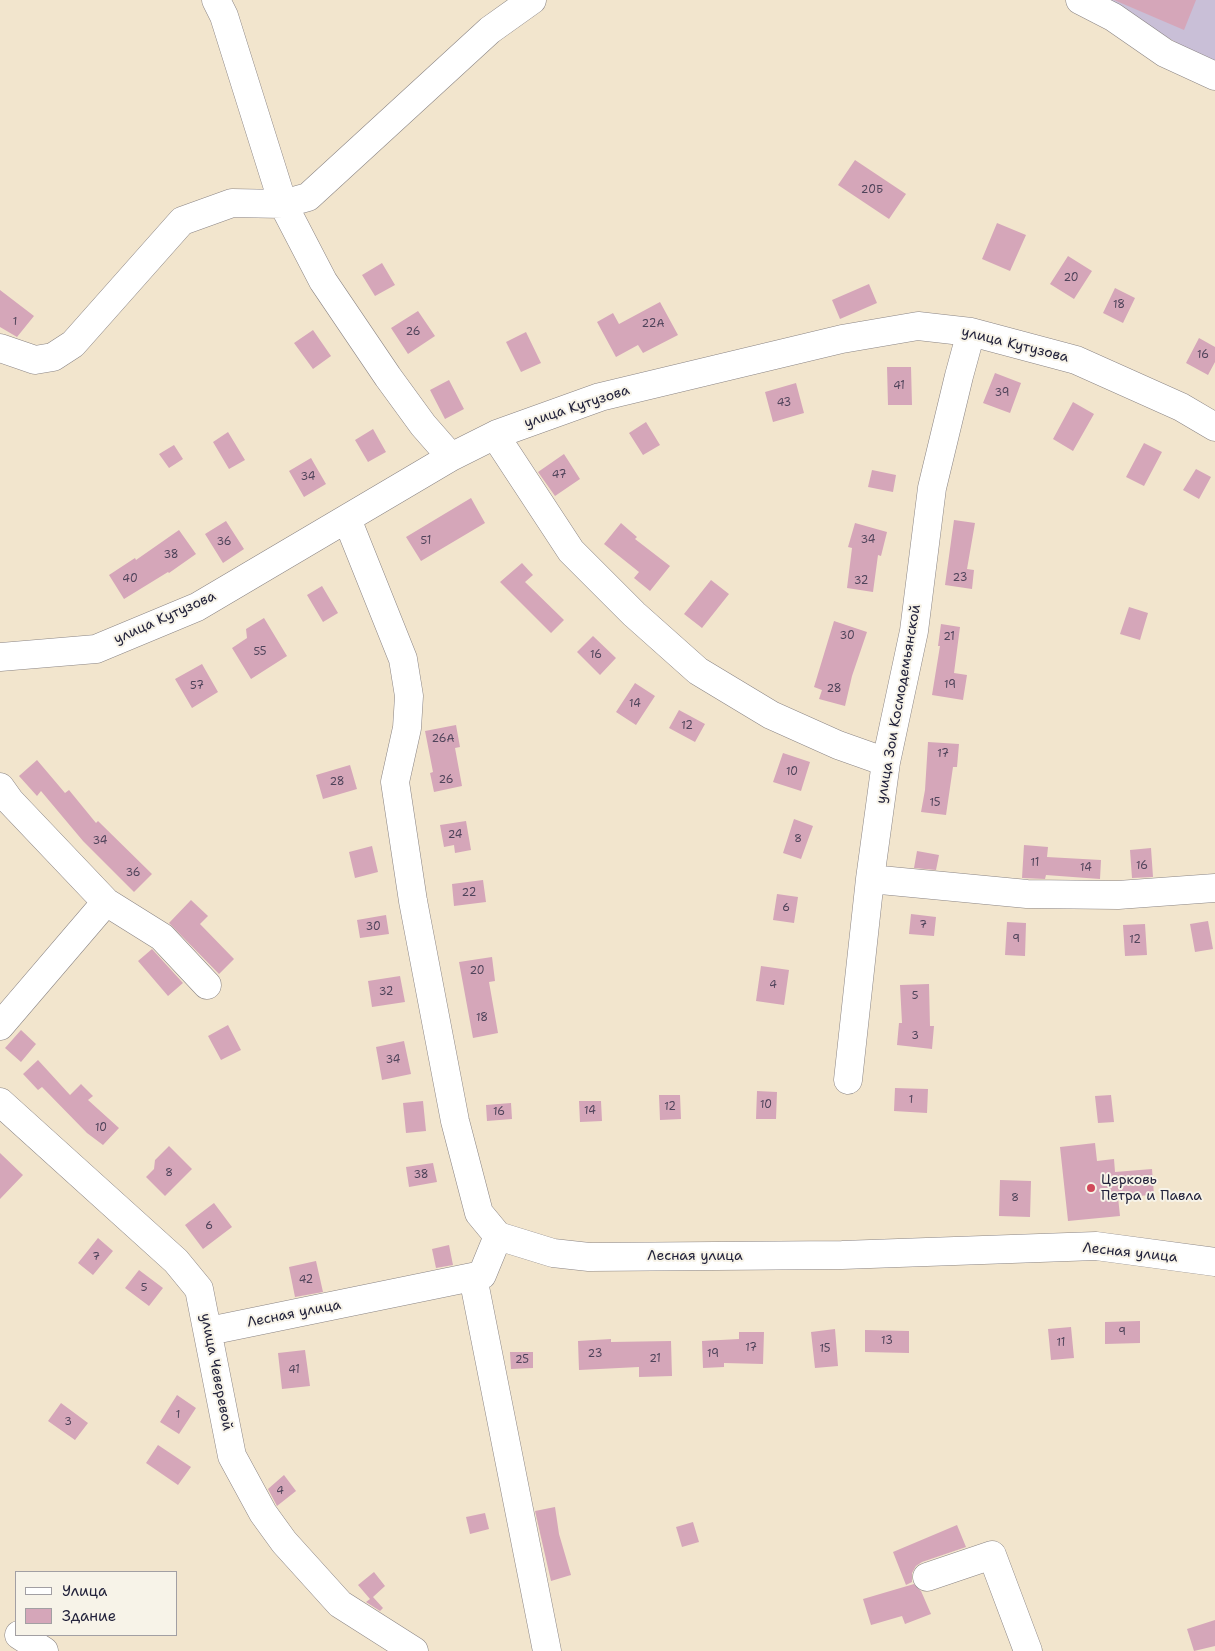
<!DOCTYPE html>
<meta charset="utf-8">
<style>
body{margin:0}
#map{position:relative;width:1215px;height:1651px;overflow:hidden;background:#f2e5cd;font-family:"Shantell Sans",sans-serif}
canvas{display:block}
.legend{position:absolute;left:15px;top:1571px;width:162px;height:65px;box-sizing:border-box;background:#f7f3e8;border:1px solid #a29fa3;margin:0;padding:6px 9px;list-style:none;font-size:15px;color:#22223b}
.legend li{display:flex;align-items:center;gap:10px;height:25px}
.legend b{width:25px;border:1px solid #a29fa3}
</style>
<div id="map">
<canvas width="1215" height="1651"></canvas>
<ul class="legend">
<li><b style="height:6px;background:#fff"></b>Улица</li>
<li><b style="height:14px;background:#d5a6b9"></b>Здание</li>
</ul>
</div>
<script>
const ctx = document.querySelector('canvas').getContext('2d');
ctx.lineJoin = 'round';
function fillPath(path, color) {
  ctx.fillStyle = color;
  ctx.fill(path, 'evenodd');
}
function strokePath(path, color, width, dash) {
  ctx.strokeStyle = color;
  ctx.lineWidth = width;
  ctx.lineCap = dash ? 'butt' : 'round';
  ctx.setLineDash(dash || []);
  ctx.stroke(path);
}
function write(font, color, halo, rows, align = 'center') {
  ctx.font = font + ' "Shantell Sans",sans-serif';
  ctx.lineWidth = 4;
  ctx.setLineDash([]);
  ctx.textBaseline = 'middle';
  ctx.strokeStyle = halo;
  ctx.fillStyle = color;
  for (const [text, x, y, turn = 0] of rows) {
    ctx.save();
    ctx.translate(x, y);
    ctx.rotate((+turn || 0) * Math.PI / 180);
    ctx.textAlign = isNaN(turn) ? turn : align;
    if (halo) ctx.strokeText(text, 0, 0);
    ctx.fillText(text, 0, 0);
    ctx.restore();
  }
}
fillPath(new Path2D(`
 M 1103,0 L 1215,0 L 1215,65 Z`), '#c9bfd7');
fillPath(new Path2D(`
 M 1114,0 L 1196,0 L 1184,30 Z
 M 855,160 L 906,194 L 889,219 L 838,185 Z
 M 997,223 L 1026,235 L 1010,271 L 982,259 Z
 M 1068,256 L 1092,271 L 1074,299 L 1050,284 Z
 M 382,263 L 395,285 L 375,296 L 362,275 Z
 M 869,284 L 877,303 L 840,319 L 832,300 Z
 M 1115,288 L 1135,298 L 1123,323 L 1103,313 Z
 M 0,290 L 34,316 L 17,337 L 0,327 Z
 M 660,302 L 678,335 L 643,353 L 638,345 L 616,357 L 597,322 L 613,313 L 619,324 Z
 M 418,311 L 435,336 L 408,354 L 391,328 Z
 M 313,330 L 331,356 L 313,369 L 294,343 Z
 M 526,332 L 541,363 L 521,372 L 506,342 Z
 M 1199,338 L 1215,347 L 1215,362 L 1208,375 L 1186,363 Z
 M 887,367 L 911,367 L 912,405 L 888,405 Z
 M 995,373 L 1021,383 L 1010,413 L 983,403 Z
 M 449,380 L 464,409 L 445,419 L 430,390 Z
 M 796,383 L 804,413 L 773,422 L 765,392 Z
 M 1073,402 L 1094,414 L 1073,451 L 1053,439 Z
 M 646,422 L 660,445 L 643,455 L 629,433 Z
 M 373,429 L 386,452 L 368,462 L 355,440 Z
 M 228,432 L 245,460 L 229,469 L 213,442 Z
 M 1144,443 L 1162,452 L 1144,486 L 1126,477 Z
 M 174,445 L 183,459 L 169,468 L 159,454 Z
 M 564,454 L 580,479 L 555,496 L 538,472 Z
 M 311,458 L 326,484 L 304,497 L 289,471 Z
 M 1196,469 L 1211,477 L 1199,499 L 1183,490 Z
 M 872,470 L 896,475 L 893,492 L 868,487 Z
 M 471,498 L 485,523 L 421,561 L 406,537 Z
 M 954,520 L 975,523 L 967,569 L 974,570 L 972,589 L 945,585 Z
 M 226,521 L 244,549 L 223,563 L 205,534 Z
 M 621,523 L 637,537 L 635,539 L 670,566 L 650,591 L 634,578 L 639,572 L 604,544 Z
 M 855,523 L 887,532 L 881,556 L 878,555 L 873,592 L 847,588 L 852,548 L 848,547 Z
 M 179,530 L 196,554 L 169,573 L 168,572 L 124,599 L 109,575 L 135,558 L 136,560 Z
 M 522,563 L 533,575 L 525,582 L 564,620 L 551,633 L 500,582 Z
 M 711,580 L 729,594 L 702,628 L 684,614 Z
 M 322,586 L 338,613 L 323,622 L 307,595 Z
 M 1129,607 L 1148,613 L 1140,640 L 1120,634 Z
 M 264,618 L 287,656 L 251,679 L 232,648 L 247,638 L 246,629 Z
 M 834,621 L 867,632 L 852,676 L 845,706 L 819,699 L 822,690 L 814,687 Z
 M 941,624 L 960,627 L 954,673 L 967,675 L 963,700 L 932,695 L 940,646 L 938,646 Z
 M 593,636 L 616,658 L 600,675 L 577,652 Z
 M 202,664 L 218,692 L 192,708 L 175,679 Z
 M 635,683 L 655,696 L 636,725 L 616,712 Z
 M 679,710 L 705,724 L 695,742 L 669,728 Z
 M 456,725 L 460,747 L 455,748 L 462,786 L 434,792 L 430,773 L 433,772 L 425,731 Z
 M 928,742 L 959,744 L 957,767 L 953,767 L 946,815 L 921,812 L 925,790 Z
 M 783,753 L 810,762 L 801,791 L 773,782 Z
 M 37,760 L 65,793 L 69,790 L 96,823 L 98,821 L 152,874 L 134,892 L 83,841 L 41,791 L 37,796 L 19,776 Z
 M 350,765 L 357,789 L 323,799 L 316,775 Z
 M 794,819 L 813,826 L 801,859 L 783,853 Z
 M 466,821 L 471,850 L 455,853 L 454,845 L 444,847 L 440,825 Z
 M 1024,845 L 1048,847 L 1047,857 L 1101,860 L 1100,879 L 1046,875 L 1045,879 L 1022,878 Z
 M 372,846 L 378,872 L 355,878 L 349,852 Z
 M 1151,848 L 1153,877 L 1132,878 L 1130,850 Z
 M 917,851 L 939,855 L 936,870 L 914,868 Z
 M 483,880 L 486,902 L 454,906 L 452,884 Z
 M 777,894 L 798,897 L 794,923 L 773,920 Z
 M 191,900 L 208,916 L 200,924 L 234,959 L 219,974 L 169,923 Z
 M 911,914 L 936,917 L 934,936 L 909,934 Z
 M 386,915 L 389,934 L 360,938 L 357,920 Z
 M 1208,921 L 1213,949 L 1195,952 L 1190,924 Z
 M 1007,922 L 1026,923 L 1025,956 L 1005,955 Z
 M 1145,924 L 1147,955 L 1125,956 L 1123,925 Z
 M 152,949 L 183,983 L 168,996 L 138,961 Z
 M 492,957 L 495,981 L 489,982 L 498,1033 L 473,1038 L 459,962 Z
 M 761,966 L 789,970 L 784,1005 L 756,1001 Z
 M 400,976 L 405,1002 L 372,1007 L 368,981 Z
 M 929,984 L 930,1026 L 934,1026 L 932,1049 L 897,1045 L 899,1023 L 902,1023 L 900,985 Z
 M 228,1025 L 241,1050 L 221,1060 L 208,1036 Z
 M 21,1030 L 36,1044 L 21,1062 L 5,1048 Z
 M 404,1041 L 411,1074 L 382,1080 L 376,1047 Z
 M 38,1060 L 70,1095 L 81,1084 L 93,1096 L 88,1100 L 119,1128 L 103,1145 L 87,1133 L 42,1087 L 38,1090 L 23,1074 Z
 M 895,1088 L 928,1089 L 927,1113 L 894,1111 Z
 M 757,1091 L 777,1092 L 776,1119 L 756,1119 Z
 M 659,1095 L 680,1095 L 681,1119 L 660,1120 Z
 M 1111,1095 L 1114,1122 L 1098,1123 L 1095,1096 Z
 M 423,1101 L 426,1131 L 406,1133 L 403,1103 Z
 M 579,1101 L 601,1101 L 602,1121 L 580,1122 Z
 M 511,1103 L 512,1119 L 487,1121 L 486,1105 Z
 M 1095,1143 L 1097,1161 L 1114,1159 L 1115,1172 L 1152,1169 L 1154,1195 L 1118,1197 L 1120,1216 L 1068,1221 L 1060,1147 Z
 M 169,1146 L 192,1169 L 165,1196 L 146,1177 L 154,1169 L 155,1160 Z
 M 0,1153 L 23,1175 L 0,1199 Z
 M 433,1163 L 437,1182 L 409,1187 L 406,1167 Z
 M 1000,1180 L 1031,1181 L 1030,1217 L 999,1216 Z
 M 214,1203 L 232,1227 L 203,1249 L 185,1225 Z
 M 98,1238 L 113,1251 L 93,1275 L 78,1263 Z
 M 449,1245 L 453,1265 L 436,1268 L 432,1249 Z
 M 316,1261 L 323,1292 L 295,1297 L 289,1267 Z
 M 139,1270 L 163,1288 L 149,1306 L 125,1288 Z
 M 1140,1321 L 1140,1343 L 1105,1344 L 1105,1322 Z
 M 1071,1327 L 1074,1358 L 1051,1360 L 1048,1329 Z
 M 835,1329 L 838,1366 L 815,1368 L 811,1332 Z
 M 865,1330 L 909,1331 L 909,1353 L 865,1352 Z
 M 739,1332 L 764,1332 L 763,1364 L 724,1363 L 724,1367 L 703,1368 L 702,1341 L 739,1339 Z
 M 611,1339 L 611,1342 L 671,1341 L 672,1376 L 639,1377 L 639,1367 L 579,1370 L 578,1341 Z
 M 305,1350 L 310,1386 L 282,1389 L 278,1353 Z
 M 510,1352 L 533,1352 L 533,1368 L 511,1369 Z
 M 177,1395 L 196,1408 L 179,1434 L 160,1422 Z
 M 61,1403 L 88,1423 L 75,1440 L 48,1421 Z
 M 158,1445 L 191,1467 L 178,1485 L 146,1463 Z
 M 284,1475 L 296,1491 L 277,1506 L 268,1489 Z
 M 555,1507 L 559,1534 L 571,1575 L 551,1581 L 535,1511 Z
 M 485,1513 L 489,1529 L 470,1534 L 466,1517 Z
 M 693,1522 L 699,1542 L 682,1547 L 676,1527 Z
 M 957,1525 L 966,1547 L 922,1562 L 916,1566 L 912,1573 L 912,1582 L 906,1585 L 893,1552 Z
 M 374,1572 L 385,1586 L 373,1597 L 383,1608 L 380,1611 L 366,1602 L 370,1599 L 358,1585 Z
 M 914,1584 L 921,1591 L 931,1614 L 905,1624 L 902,1616 L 871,1625 L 863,1599 Z
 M 1215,1620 L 1215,1646 L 1194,1651 L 1187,1629 Z`), '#d5a6b9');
const minor = new Path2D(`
 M 216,0 L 224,16 L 283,204 L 323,281 L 388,377 L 423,425 L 451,457
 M 1080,0 L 1113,17 L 1165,53 L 1215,76
 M 0,348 L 35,360 L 53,357 L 73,344 L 182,221 L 232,203 L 283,204 L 308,197 L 490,30 L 532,0
 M 497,434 L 502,446 L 571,551 L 634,614 L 698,671 L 771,715 L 838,745 L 886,762
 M 347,519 L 403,659 L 409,696 L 407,728 L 395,782 L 413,901 L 455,1121 L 479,1213 L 498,1236
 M 0,657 L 96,649 L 197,607 L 451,457 L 497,434 L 600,397 L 842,339 L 918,326 L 971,332 L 1076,360 L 1181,407 L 1215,427
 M 0,787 L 10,801 L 106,902 L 162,937 L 207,985
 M 870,879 L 1027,894 L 1118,895 L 1215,888
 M 0,1026 L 106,902
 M 848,1080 L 870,879 L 886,762 L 914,631 L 932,488 L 959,376 L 971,332
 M 0,1102 L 176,1261 L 199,1289 L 232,1456 L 263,1513 L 284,1542 L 340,1604 L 414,1651
 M 473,1277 L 547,1651
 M 209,1331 L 482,1275 L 498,1236 L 553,1253 L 589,1257 L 842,1255 L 1096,1246 L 1215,1262
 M 927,1577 L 992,1555 L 1028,1651
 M 19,1635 L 44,1651`);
strokePath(minor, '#8a8484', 29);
strokePath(minor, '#fff', 28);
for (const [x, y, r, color] of [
 [1091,1188,5,"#d1495b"]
]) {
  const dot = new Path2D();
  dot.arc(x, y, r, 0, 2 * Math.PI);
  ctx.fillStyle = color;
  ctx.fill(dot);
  strokePath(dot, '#f7f3e8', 2);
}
write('11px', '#4f435a', null, [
 ["20Б",872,190],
 ["20",1071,278],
 ["18",1119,305],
 ["1",15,322],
 ["22А",653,324],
 ["26",413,332],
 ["16",1203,355],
 ["41",899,386],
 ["39",1002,393],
 ["43",784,403],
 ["47",559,475],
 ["34",308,477],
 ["34",868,540],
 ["51",426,541],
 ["36",224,542],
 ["38",171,555],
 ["23",960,578],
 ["40",130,579],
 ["32",861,581],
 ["30",847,636],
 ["21",949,637],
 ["55",260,652],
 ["16",596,655],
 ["19",950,685],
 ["57",197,686],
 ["28",834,689],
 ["14",635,704],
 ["12",687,726],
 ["26А",443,739],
 ["17",943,754],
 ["10",792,772],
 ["26",446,780],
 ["28",337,782],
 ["15",935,803],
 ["24",455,835],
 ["8",798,839],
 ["34",100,841],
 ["11",1035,863],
 ["16",1142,866],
 ["14",1086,868],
 ["36",133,873],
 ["22",469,893],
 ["6",786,908],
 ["7",923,925],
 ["30",373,927],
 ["9",1016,939],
 ["12",1135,940],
 ["20",477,971],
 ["4",773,985],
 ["32",386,992],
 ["5",915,996],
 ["18",482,1018],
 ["3",915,1036],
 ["34",393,1060],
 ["1",911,1100],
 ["10",766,1105],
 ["12",670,1107],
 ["14",590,1111],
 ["16",499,1112],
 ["10",101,1128],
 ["8",169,1173],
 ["38",421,1175],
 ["8",1015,1198],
 ["6",209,1226],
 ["7",96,1257],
 ["42",306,1280],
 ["5",144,1288],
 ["9",1122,1332],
 ["13",887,1341],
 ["11",1061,1343],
 ["17",751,1348],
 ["15",825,1349],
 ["23",595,1354],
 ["19",713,1354],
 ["21",655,1359],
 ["25",522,1360],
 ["41",294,1370],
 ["1",178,1415],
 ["3",68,1422],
 ["4",280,1491]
]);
write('14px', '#22223b', '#f7f3e8', [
 ["улица Кутузова",1015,345,14],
 ["улица Кутузова",577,407,-18],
 ["улица Кутузова",165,618,-24],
 ["улица Зои Космодемьянской",899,704,-80],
 ["Лесная улица",1130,1253,6],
 ["Лесная улица",695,1256],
 ["Лесная улица",294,1314,-11],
 ["улица Чеверевой",216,1372,79]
]);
write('14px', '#22223b', '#f7f3e8', [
 ["Церковь",1101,1180],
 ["Петра и Павла",1101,1196]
], 'left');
</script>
